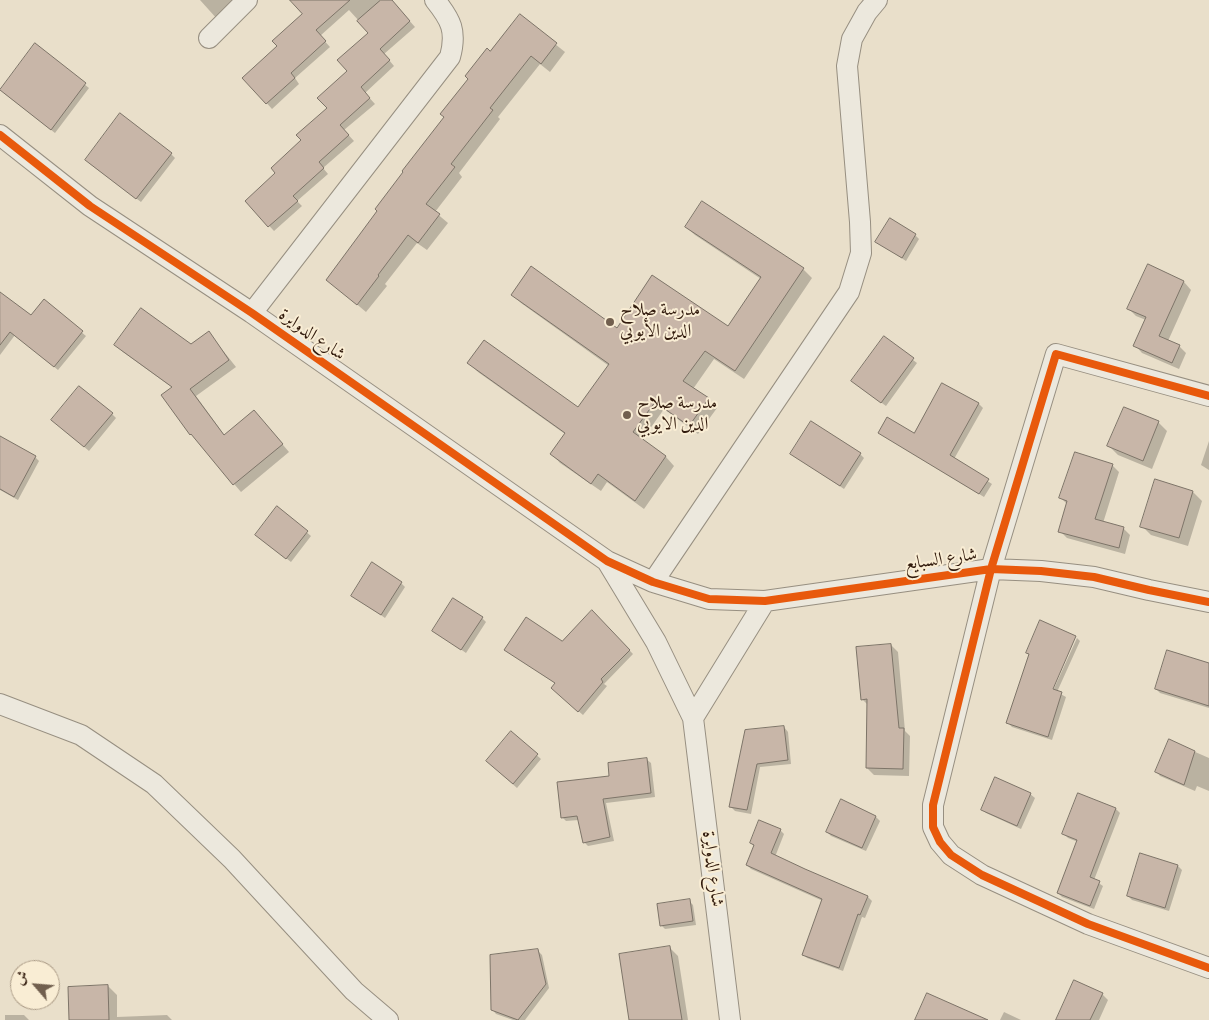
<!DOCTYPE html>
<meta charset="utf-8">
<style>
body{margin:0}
#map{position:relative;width:1209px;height:1020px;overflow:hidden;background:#e9dfca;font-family:Vollkorn,Amiri,serif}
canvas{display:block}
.north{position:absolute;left:10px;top:960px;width:50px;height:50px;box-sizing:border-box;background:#f9edd4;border:1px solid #a99984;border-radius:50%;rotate:297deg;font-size:14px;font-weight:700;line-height:20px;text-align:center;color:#311a0c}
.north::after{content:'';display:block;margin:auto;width:18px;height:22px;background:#715f4e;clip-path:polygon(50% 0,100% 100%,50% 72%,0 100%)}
</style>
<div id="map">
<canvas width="1209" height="1020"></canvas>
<div class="north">ش</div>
</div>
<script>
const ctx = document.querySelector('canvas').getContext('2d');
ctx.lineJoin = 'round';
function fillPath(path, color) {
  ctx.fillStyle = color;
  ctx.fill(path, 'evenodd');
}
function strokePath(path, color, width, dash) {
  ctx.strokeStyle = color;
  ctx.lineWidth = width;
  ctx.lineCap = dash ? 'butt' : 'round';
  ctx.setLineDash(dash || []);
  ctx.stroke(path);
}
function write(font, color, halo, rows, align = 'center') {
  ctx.font = font + ' Vollkorn,Amiri,serif';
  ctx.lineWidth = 4;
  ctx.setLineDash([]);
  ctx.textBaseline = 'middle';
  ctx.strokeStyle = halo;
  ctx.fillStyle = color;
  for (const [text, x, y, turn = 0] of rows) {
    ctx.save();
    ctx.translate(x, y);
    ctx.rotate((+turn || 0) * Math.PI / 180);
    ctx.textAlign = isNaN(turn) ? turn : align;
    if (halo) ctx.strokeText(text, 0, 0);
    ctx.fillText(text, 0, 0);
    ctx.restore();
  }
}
fillPath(new Path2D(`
 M 200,0 L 239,0 L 218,20 Z
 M 298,0 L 391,0 L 415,27 L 384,54 L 394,66 L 365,93 L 375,104 L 344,130 L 354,141 L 323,168 L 328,174 L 297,201 L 302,206 L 274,231 L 246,201 L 277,173 L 328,108 L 370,33 L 349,10 L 320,36 L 330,47 L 295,78 L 299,84 L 272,109 L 244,78 L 279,47 L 304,14 Z
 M 520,16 L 565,52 L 550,72 L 540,64 L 498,117 L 500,119 L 459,173 L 462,177 L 435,212 L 448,223 L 427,250 L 417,243 L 385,284 L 387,286 L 366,312 L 328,280 L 491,53 Z
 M 35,45 L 89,88 L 55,133 L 5,94 Z
 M 171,154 L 175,158 L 141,202 L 90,164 Z
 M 686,227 L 803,269 L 812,278 L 744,379 L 714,359 L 693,389 L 717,408 L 698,434 L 664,409 L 642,440 L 666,457 L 674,466 L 644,509 L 607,482 L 601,491 L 560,463 L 552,454 L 565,434 L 478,372 L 469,363 L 578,409 L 609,366 L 521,303 L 513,294 L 618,330 L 729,328 L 761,279 L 695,235 Z
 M 915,235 L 919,239 L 906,261 L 877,242 Z
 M 1148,266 L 1184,282 L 1191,290 L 1168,341 L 1179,346 L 1186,353 L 1179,369 L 1142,353 L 1135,345 L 1146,320 L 1136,316 L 1129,309 Z
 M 0,293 L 31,317 L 44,301 L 86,336 L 58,370 L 15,335 L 0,355 Z
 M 209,333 L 236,367 L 196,396 L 225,436 L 261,419 L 289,452 L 241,492 L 191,434 L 173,388 L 123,352 L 116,345 L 191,345 Z
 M 884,338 L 917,363 L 886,406 L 857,385 Z
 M 943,384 L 979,404 L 983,408 L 954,459 L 992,484 L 984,497 L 884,436 L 880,432 L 915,435 Z
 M 112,414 L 116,418 L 89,451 L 57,424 Z
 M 1158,422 L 1167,431 L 1152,469 L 1118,455 L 1109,446 Z
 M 0,437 L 35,457 L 39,461 L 18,500 L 0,490 Z
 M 1209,441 L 1209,470 L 1201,465 Z
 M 792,454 L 860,454 L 864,458 L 844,489 Z
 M 1112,465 L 1119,472 L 1103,523 L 1123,528 L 1130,535 L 1125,554 L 1067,538 L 1060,531 L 1067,504 L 1061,498 Z
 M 1156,481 L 1193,492 L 1202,501 L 1188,546 L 1151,535 L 1142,526 Z
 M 278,508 L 311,536 L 291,562 L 261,539 Z
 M 401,583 L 405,587 L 385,618 L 352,595 Z
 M 592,612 L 633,654 L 604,684 L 607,686 L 583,715 L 556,692 L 556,684 L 506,650 L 562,642 Z
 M 482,618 L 486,622 L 466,653 L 433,630 Z
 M 1041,621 L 1049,694 L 1051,695 L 1077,638 L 1080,641 L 1057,692 L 1066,697 L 1052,740 L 1012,727 L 1008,723 L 1030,655 L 1027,652 Z
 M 891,645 L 898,652 L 905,731 L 910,736 L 909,776 L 874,775 L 867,768 L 869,706 L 862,699 Z
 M 1209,664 L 1209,708 L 1160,693 L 1156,689 Z
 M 784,727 L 788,732 L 791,764 L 760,767 L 751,814 L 735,811 L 731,807 L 746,731 Z
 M 512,733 L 541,759 L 517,788 L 491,765 Z
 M 1170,741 L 1209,758 L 1209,791 L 1197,786 L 1195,791 L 1160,776 L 1156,771 Z
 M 646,759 L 651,763 L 655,797 L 606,803 L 614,841 L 588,846 L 584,842 L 579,820 L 566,821 L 562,817 L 611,777 Z
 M 1030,794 L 1035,798 L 1021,829 L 986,813 L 982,809 Z
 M 1079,795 L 1116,809 L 1120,813 L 1094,880 L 1103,886 L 1094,909 L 1062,897 L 1058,893 L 1078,842 L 1068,838 L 1064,834 Z
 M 841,801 L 876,817 L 880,821 L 866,851 L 831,836 L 827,832 Z
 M 780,830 L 784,834 L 775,857 L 868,897 L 872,901 L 865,918 L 862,917 L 843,971 L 807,958 L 803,954 L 823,901 L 751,869 L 747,865 L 755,847 L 751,843 Z
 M 1141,855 L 1178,866 L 1182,870 L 1169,911 L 1132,900 L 1128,896 Z
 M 689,901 L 693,905 L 696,925 L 665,929 L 661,925 Z
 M 669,947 L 678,956 L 688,1020 L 630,1020 Z
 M 538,951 L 542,955 L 549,988 L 525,1020 L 513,1020 L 496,1014 L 492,1009 Z
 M 108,986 L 117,995 L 117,1017 L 167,1015 L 172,1020 L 70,1020 Z
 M 1102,994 L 1108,1000 L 1099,1020 L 1058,1020 Z
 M 1004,1012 L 1021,1020 L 1000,1020 Z
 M 5,1015 L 24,1015 L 29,1020 L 5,1020 Z`), '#0003');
const building = new Path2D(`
 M 290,0 L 350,0 L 316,30 L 326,41 L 291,73 L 295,78 L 266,104 L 242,78 L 277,46 L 272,41 L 302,14 Z
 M 381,0 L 392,0 L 410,21 L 380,49 L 390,60 L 361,87 L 370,98 L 340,125 L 349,135 L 319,162 L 324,168 L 293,196 L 298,201 L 268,227 L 245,201 L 275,173 L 271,168 L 301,140 L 296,135 L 327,108 L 317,98 L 347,71 L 337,60 L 368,33 L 357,21 Z
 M 520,14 L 557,43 L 541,64 L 531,56 L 490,108 L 493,110 L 451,164 L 455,167 L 426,204 L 440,214 L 418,243 L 408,235 L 378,275 L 379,276 L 357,305 L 326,280 L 377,211 L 375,209 L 403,172 L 402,171 L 444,117 L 440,114 L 468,79 L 465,76 L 487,48 L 490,51 Z
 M 35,43 L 86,83 L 51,130 L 0,90 Z
 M 120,113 L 172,153 L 136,199 L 85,160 Z
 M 702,201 L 804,268 L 735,371 L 705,351 L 683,381 L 709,398 L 689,426 L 655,402 L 633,432 L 666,456 L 635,501 L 598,474 L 591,484 L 550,454 L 565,433 L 467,363 L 484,340 L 578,407 L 609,364 L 511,295 L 531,266 L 617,328 L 652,275 L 728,326 L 761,277 L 685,227 Z
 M 890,218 L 916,234 L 902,258 L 875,242 Z
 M 1148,264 L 1184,281 L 1159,336 L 1180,345 L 1172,363 L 1133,346 L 1146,317 L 1127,309 Z
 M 0,292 L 31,315 L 44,299 L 83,331 L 54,367 L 10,332 L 0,345 Z
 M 141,308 L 191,344 L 209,331 L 229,360 L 190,389 L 224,435 L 254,410 L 283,444 L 233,485 L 191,434 L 190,435 L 161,395 L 172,387 L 114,345 Z
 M 884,336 L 914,358 L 881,403 L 851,381 Z
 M 942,383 L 979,403 L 950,455 L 989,479 L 979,494 L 878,433 L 887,417 L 914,433 Z
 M 79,386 L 113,413 L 84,447 L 51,420 Z
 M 1124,407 L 1159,421 L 1143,461 L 1107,446 Z
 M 811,421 L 861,453 L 840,486 L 790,454 Z
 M 0,436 L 36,456 L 14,497 L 0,489 Z
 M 1075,452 L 1113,464 L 1095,519 L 1124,527 L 1119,548 L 1058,532 L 1067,501 L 1059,498 Z
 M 1155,479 L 1193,491 L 1179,538 L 1140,527 Z
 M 277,506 L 308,531 L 286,559 L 255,535 Z
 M 372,562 L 402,582 L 381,615 L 351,596 Z
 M 453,598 L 483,617 L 461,650 L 432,631 Z
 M 592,610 L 630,650 L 601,679 L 603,682 L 578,712 L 551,688 L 555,683 L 504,650 L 526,617 L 562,641 Z
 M 1040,620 L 1076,636 L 1053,689 L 1062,692 L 1048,737 L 1006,723 L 1029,654 L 1026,653 Z
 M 891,644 L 899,728 L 904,728 L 903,769 L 866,768 L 867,699 L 861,700 L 856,647 Z
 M 1167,650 L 1209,663 L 1209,706 L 1155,689 Z
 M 784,726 L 788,760 L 757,764 L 747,810 L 729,807 L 745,730 Z
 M 511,731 L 538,754 L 513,784 L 486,761 Z
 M 1169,739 L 1195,751 L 1184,785 L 1155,772 Z
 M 647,758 L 651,793 L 603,799 L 610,837 L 583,843 L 577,816 L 561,818 L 557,782 L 609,776 L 608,763 Z
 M 995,777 L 1031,793 L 1017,826 L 981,810 Z
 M 1078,793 L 1116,808 L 1090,877 L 1100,881 L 1090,906 L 1057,893 L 1077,840 L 1062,834 Z
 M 841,799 L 876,816 L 862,848 L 826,832 Z
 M 759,820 L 781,829 L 771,853 L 805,869 L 868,896 L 860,915 L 858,914 L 839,968 L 802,955 L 822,899 L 746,865 L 754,845 L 750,843 Z
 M 1140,853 L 1178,865 L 1165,908 L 1127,896 Z
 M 690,899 L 693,921 L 660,926 L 657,904 Z
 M 670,946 L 682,1020 L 629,1020 L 619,954 Z
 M 538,949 L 546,984 L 518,1020 L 491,1010 L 490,955 Z
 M 1074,980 L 1103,993 L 1090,1020 L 1056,1020 Z
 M 108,985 L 109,1020 L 69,1020 L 68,987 Z
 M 927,993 L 988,1020 L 915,1020 Z`);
fillPath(building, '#c8b6a8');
strokePath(building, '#7d7468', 1);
const street = new Path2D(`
 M 209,38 L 247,0
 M 0,135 L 90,206 L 252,313 L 607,561 L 653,582 L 709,599 L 765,601 L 991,569 L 1041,571 L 1094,577 L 1149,590 L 1209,602
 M 252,313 L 450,57 C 457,31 451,20 435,0
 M 1209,396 L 1056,354 L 991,569 L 933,805 L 933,827 L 940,842 L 951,855 L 982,875 L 1088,924 L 1209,968
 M 607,561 L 656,642 L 693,718 L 730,1020
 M 653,582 L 849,292 L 861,253 L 860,222 L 847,66 L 852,39 L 867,12 L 877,0
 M 0,704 L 81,735 L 154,784 L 232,859 L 354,991 L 388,1020
 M 693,718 L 765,601`);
strokePath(street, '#978f81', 22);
strokePath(street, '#ece8dd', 20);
strokePath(new Path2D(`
 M 0,135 L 90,206 L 252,313 L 607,561 L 653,582 L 709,599 L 765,601 L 991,569 L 1041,571 L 1094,577 L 1149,590 L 1209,602
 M 1209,396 L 1056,354 L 991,569 L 933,805 L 933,827 L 940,842 L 951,855 L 982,875 L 1088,924 L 1209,968`), '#e8590c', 8);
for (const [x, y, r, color] of [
 [610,322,5,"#715f4e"],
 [627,415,5,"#715f4e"]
]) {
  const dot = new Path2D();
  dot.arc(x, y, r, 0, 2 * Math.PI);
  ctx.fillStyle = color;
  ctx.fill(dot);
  strokePath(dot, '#f9edd4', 2);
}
write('18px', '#311a0c', '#f9edd4', [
 ["مدرسة صلاح",620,312],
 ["الدين الأيوبي",620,333],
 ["مدرسة صلاح",637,405],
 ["الدين الايوبي",637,426]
], 'left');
write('18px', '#311a0c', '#f9edd4', [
 ["شارع الدوايرة",311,336,35],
 ["شارع السبايع",941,561,-8],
 ["شارع الدوايرة",711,869,83]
]);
</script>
